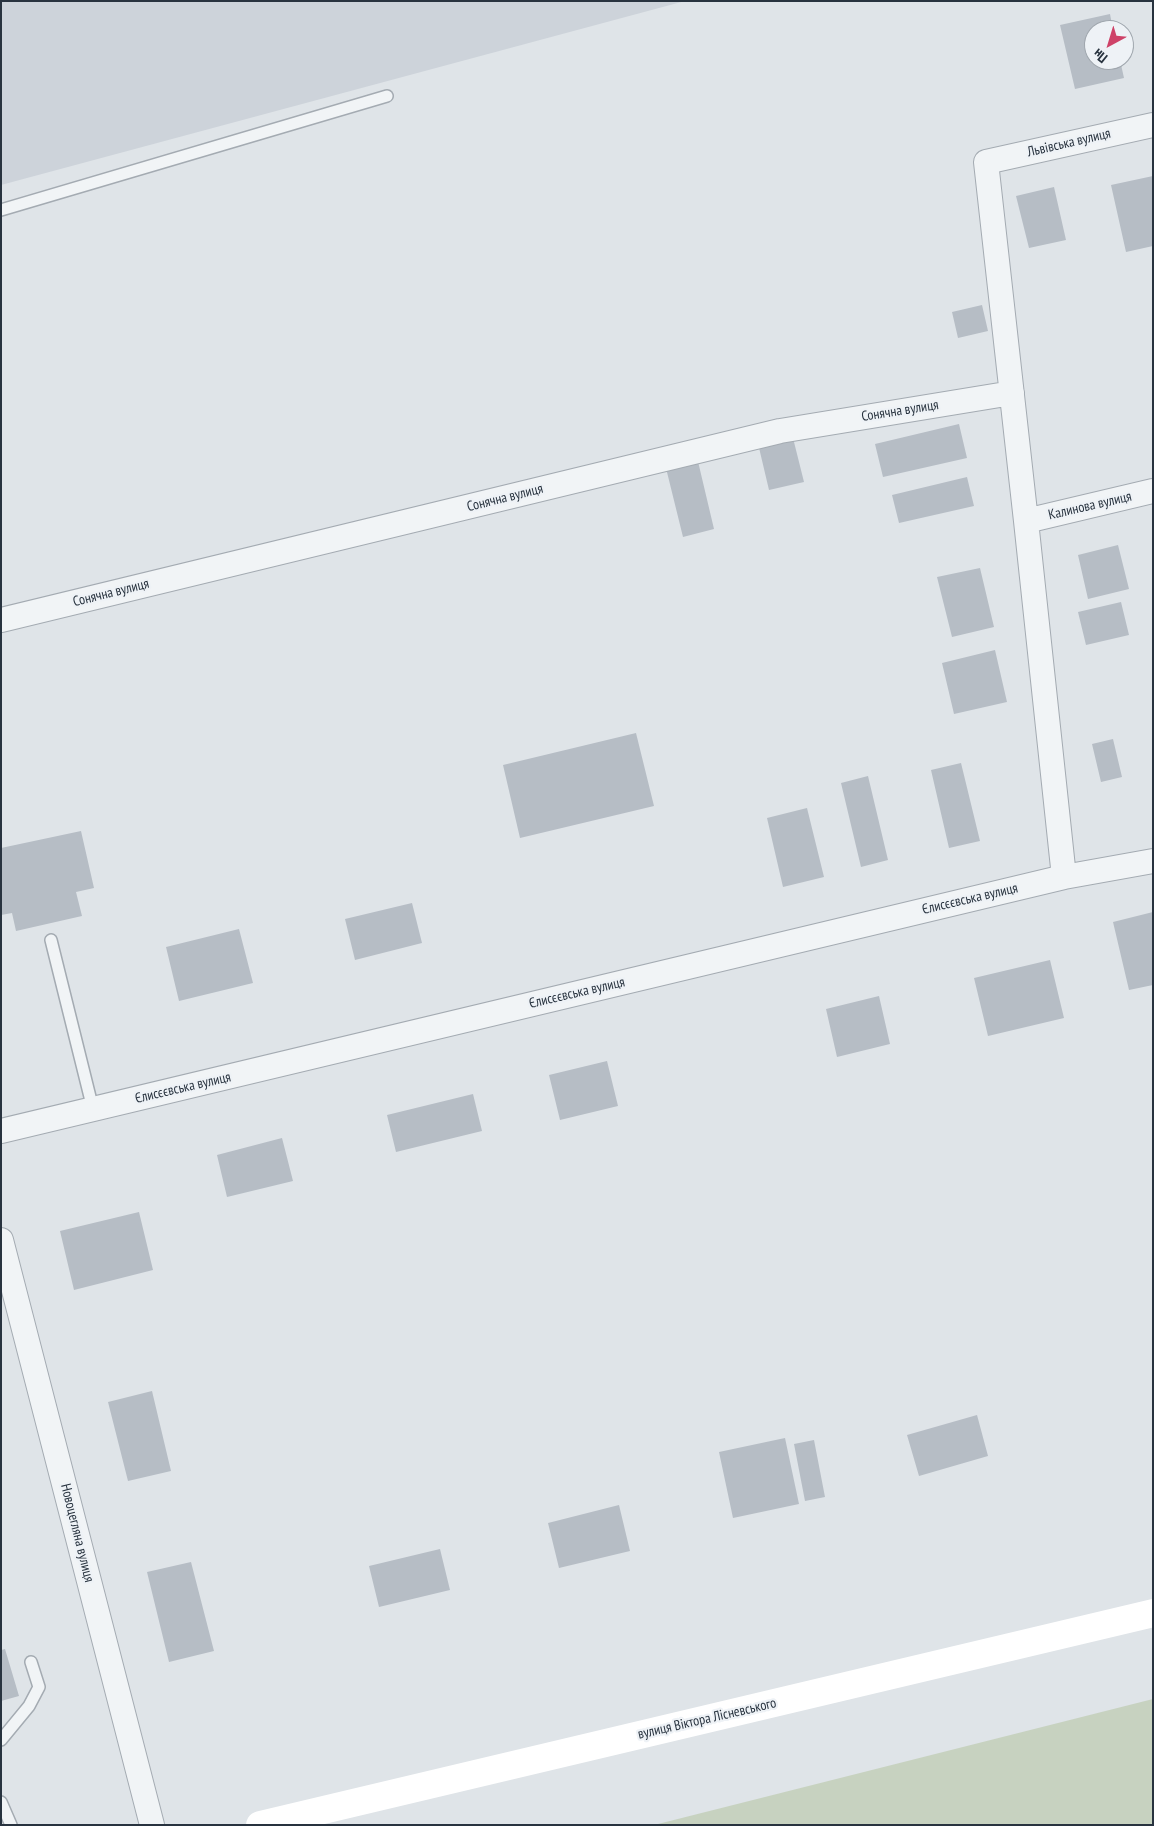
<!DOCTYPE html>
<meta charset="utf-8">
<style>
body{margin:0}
#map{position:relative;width:1154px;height:1826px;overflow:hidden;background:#dfe4e8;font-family:"PT Sans Narrow",sans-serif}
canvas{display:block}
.frame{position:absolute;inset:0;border:2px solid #28333f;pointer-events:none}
.north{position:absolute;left:1084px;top:20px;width:50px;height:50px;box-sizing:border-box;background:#eef2f6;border:1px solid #9fa6ad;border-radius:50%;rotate:219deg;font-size:14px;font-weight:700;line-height:20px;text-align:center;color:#28333f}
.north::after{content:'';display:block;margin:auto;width:18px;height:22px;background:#ce4268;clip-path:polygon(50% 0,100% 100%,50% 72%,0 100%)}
</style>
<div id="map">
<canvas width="1154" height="1826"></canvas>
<div class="frame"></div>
<div class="north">Пн</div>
</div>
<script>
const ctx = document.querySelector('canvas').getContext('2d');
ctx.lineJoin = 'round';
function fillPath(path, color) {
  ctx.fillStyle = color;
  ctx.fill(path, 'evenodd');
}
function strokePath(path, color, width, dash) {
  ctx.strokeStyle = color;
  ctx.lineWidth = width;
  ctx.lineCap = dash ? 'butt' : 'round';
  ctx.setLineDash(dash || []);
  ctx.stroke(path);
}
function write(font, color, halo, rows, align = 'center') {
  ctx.font = font + ' "PT Sans Narrow",sans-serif';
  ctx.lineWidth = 4.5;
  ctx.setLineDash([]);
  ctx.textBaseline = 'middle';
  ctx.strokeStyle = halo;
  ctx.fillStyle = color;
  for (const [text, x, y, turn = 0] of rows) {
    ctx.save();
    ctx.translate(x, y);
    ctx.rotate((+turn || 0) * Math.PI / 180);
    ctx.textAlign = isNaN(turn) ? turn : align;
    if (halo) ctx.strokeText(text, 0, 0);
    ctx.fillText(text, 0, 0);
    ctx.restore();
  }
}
fillPath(new Path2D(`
 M 1,1 L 685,1 L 1,185 Z`), '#cdd3da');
fillPath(new Path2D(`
 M 1153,1699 L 1153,1825 L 654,1825 Z`), '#c7d2c0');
fillPath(new Path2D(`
 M 1110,14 L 1113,30 L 1094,30 L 1094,60 L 1120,60 L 1124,78 L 1075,89 L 1060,25 Z
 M 1153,176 L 1153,246 L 1126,252 L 1111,185 Z
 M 1054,187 L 1066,240 L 1029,248 L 1016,196 Z
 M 982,305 L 988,331 L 958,338 L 952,312 Z
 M 959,424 L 967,458 L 883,477 L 875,444 Z
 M 790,426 L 804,482 L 769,490 L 756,435 Z
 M 696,453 L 714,529 L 683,537 L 664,460 Z
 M 967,477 L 974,506 L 899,523 L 892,495 Z
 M 1118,545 L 1129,589 L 1088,599 L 1078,555 Z
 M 980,568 L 994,627 L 952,637 L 937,577 Z
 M 1121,602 L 1129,635 L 1086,645 L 1078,612 Z
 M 995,650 L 1007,702 L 954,714 L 942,663 Z
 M 636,733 L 654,806 L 520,838 L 503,765 Z
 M 1113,739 L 1122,777 L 1101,782 L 1092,744 Z
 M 961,763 L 980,841 L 949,848 L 931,770 Z
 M 868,776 L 888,860 L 861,867 L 841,783 Z
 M 807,808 L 824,877 L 783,887 L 767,818 Z
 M 81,831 L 94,888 L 76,892 L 82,916 L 16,931 L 12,913 L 1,915 L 1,848 Z
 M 412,903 L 422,943 L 355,960 L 345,919 Z
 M 1153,912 L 1153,985 L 1129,990 L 1113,922 Z
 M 239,929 L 253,983 L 179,1001 L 166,947 Z
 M 1050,960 L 1064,1018 L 988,1036 L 974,978 Z
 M 879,996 L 890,1044 L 837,1057 L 826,1009 Z
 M 607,1061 L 618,1106 L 560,1120 L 549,1075 Z
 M 473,1094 L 482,1131 L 396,1152 L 387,1115 Z
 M 282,1138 L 293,1181 L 227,1197 L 217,1155 Z
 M 139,1212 L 153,1270 L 74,1290 L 60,1231 Z
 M 152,1391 L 171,1471 L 128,1481 L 108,1402 Z
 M 977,1415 L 988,1456 L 919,1476 L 907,1435 Z
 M 785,1438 L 799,1504 L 733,1518 L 719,1452 Z
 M 814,1440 L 825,1497 L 805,1501 L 794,1444 Z
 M 619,1505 L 630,1551 L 559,1568 L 548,1523 Z
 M 440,1549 L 450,1590 L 379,1607 L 369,1566 Z
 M 191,1562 L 214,1651 L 169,1662 L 147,1572 Z
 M 5,1649 L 19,1696 L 1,1701 L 1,1650 Z`), '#b6bdc5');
const lane = new Path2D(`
 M 1,210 L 387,96
 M 51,940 L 93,1109
 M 1,1740 L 29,1706 L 39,1687 L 31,1662
 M 1,1802 L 11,1825`);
const street = new Path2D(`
 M 1026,521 L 1153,491
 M 1,620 L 780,431 L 1012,393
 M 1064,877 L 1026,521 L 986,162 L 1153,125
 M 1,1131 L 1064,877 L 1153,861
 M 1,1240 L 152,1825`);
strokePath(lane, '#a4abb2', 14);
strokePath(street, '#a4abb2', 26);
strokePath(lane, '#f1f4f6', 11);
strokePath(street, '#f1f4f6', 24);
strokePath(new Path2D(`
 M 260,1825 L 1153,1613`), '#fff', 28);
write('14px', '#28333f', '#eef2f6', [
 ["Львівська вулиця",1069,143,-13],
 ["Сонячна вулиця",900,411,-9],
 ["Сонячна вулиця",505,498,-14],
 ["Калинова вулиця",1090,506,-13],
 ["Сонячна вулиця",111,593,-14],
 ["Єлисєєвська вулиця",970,899,-13],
 ["Єлисєєвська вулиця",577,993,-13],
 ["Єлисєєвська вулиця",183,1088,-13],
 ["Новоцегляна вулиця",77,1533,76],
 ["вулиця Віктора Лісневського",707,1719,-13]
]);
</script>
